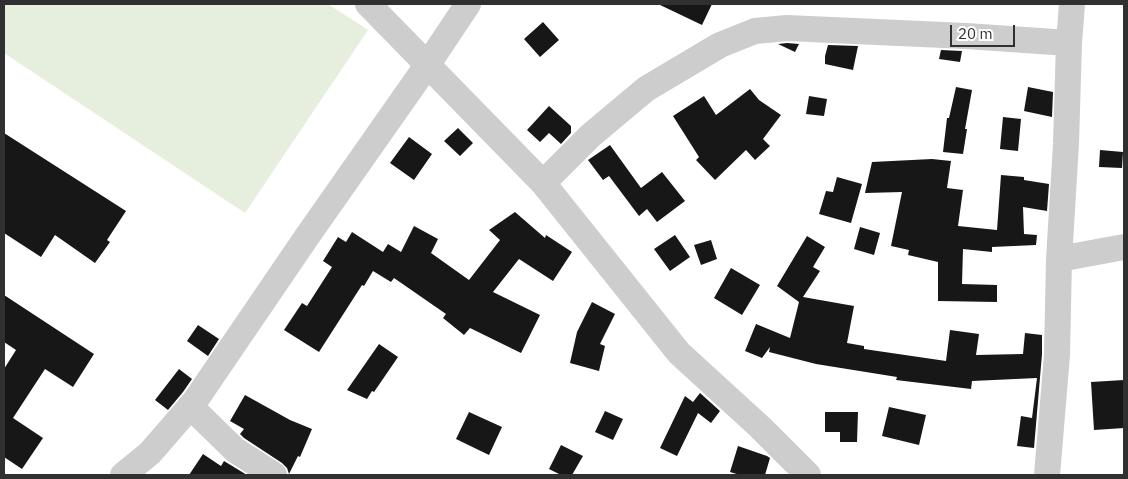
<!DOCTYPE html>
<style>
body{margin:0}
#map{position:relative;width:1128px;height:479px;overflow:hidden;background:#fff;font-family:"IBM Plex Sans",sans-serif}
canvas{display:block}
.frame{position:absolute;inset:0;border:5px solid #303030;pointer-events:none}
.scale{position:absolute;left:950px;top:25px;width:65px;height:22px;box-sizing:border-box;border:2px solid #303030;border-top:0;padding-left:6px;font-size:15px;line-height:18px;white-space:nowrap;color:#303030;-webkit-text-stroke:4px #fff;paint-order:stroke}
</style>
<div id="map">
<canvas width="1128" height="479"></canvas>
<div class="frame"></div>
<div class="scale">20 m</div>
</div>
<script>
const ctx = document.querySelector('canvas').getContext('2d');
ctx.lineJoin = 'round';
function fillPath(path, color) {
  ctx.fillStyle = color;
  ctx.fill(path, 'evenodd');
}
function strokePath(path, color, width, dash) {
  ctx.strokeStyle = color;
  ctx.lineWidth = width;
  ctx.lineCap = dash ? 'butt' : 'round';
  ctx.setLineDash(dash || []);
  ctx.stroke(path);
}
fillPath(new Path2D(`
 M 4,4 L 328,4 L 368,30 L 245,213 L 4,53 Z`), '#e6eede');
fillPath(new Path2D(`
 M 658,4 L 712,4 L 702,25 Z
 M 543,22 L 559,40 L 540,57 L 524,39 Z
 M 787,43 L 799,44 L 795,52 L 778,44 Z
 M 828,45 L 858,46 L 853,70 L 825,64 L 825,56 Z
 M 941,50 L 962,51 L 960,62 L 939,59 Z
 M 956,87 L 972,90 L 965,129 L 967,129 L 963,154 L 943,152 L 947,118 L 949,118 Z
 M 1028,87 L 1053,92 L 1052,117 L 1024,111 Z
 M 750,89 L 759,100 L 781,115 L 763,139 L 770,146 L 755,160 L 746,150 L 715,180 L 696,160 L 699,157 L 673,116 L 704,96 L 716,115 Z
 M 809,96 L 827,99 L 824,116 L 806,114 Z
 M 549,106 L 571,126 L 571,133 L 561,144 L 549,133 L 540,142 L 527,130 Z
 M 1003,117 L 1021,119 L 1018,151 L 1000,149 Z
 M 458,128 L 473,143 L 460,156 L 444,141 Z
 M 4,133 L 126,211 L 107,240 L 110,242 L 95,263 L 55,235 L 41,257 L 4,233 Z
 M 409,137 L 432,154 L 414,180 L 390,163 Z
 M 610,145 L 641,188 L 662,172 L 685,201 L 657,222 L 647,209 L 639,216 L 609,176 L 603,180 L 588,160 Z
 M 1100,150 L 1123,152 L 1122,168 L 1099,167 Z
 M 932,159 L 951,161 L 947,188 L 963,190 L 958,226 L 997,230 L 1001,175 L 1024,177 L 1024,180 L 1049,184 L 1047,211 L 1023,207 L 1024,234 L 1037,235 L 1036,245 L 992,247 L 992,252 L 963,249 L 962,284 L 997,285 L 997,302 L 938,301 L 938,262 L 908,255 L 909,250 L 891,246 L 902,192 L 865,193 L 872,162 Z
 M 837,177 L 862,184 L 851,223 L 819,214 L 826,191 L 833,192 Z
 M 515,212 L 545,238 L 546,235 L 572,252 L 553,281 L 519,259 L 493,292 L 540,315 L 521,353 L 470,328 L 464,335 L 443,318 L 446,314 L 394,278 L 391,282 L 373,271 L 364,286 L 362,285 L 319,352 L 284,330 L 302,303 L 307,306 L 332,267 L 323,261 L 338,237 L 346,242 L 352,232 L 383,252 L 388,244 L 401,252 L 414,226 L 438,239 L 431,253 L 469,280 L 500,240 L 489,230 Z
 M 860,227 L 880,233 L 874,255 L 854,249 Z
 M 675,235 L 690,257 L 670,271 L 654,249 Z
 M 807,236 L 825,247 L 813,267 L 820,271 L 803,297 L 854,306 L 847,343 L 864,346 L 864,349 L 946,361 L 950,330 L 979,334 L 976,355 L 1023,354 L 1025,333 L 1042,335 L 1042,354 L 1034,448 L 1017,446 L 1021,416 L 1032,418 L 1037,378 L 972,381 L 971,389 L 896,380 L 897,377 L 816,364 L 769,352 L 770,347 L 762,358 L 745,351 L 756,324 L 790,338 L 799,302 L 777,286 Z
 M 711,240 L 717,259 L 701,265 L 694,245 Z
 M 731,268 L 760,285 L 742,315 L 714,298 Z
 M 4,295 L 94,354 L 73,387 L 45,369 L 13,418 L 43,438 L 22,469 L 4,457 L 4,369 L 16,350 L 4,342 Z
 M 592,302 L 615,314 L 600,344 L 605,346 L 599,371 L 570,363 L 577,332 Z
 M 198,325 L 219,339 L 208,356 L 187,341 Z
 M 379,344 L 398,357 L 374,392 L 372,391 L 367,399 L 347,390 Z
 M 179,369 L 192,379 L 183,392 L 168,410 L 155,400 Z
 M 1124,380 L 1124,428 L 1094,430 L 1091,382 Z
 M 700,393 L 720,411 L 711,423 L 698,413 L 677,456 L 660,448 L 685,396 L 693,402 Z
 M 245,395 L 290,420 L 312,429 L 300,457 L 298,456 L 289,474 L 287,468 L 282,463 L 244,438 L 240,434 L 244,429 L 230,421 Z
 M 889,407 L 926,415 L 919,445 L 882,436 Z
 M 605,411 L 623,419 L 613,440 L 595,432 Z
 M 469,412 L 502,427 L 489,455 L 456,439 Z
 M 825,412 L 858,412 L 857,442 L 840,442 L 840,432 L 825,432 Z
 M 561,445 L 583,456 L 572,475 L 561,475 L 549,469 Z
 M 738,446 L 767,456 L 770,458 L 765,475 L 740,475 L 730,472 Z
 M 203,454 L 221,466 L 224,461 L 247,475 L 189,475 Z`), '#171717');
strokePath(new Path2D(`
 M 368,4 L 543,183 L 679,353 L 760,427 L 808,475
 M 543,183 L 590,136 L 646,89 L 720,45 L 755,31 L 787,28 L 966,36 L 1069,43
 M 1059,259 L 1124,247
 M 191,407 L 235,450 L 274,475
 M 123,475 L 150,453 L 195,401 L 306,238 L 428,64 L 468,4
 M 1047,475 L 1057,355 L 1059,259 L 1066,144 L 1069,43 L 1072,4`), '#cdcdcd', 26);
</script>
